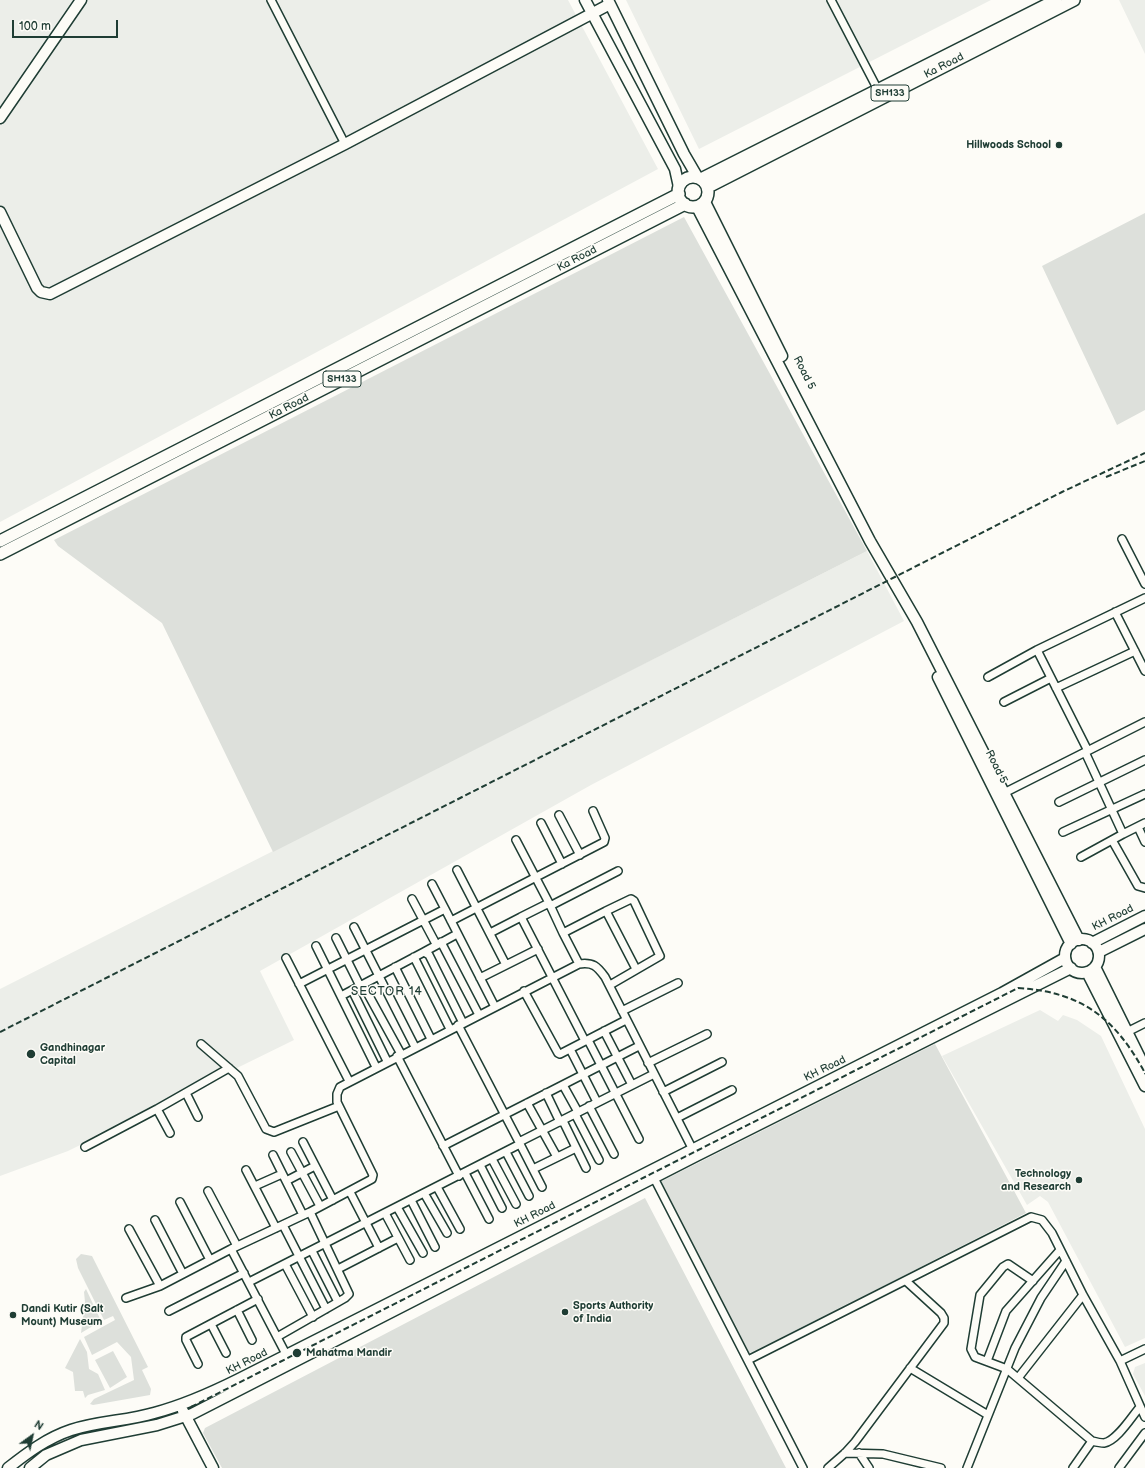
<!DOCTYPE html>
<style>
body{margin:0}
#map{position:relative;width:1145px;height:1468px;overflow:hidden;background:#fdfcf7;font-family:"Balsamiq Sans",sans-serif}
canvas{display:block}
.north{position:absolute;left:12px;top:1416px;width:40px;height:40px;-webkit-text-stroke:3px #fdfcf7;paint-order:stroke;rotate:33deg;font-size:11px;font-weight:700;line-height:16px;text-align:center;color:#1f3d34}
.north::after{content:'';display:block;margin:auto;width:14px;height:18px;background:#1f3d34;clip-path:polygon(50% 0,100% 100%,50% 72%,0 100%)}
.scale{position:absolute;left:12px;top:20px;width:106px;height:18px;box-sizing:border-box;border:2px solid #1f3d34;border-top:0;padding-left:5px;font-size:12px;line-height:14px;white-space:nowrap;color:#1f3d34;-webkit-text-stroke:3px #fdfcf7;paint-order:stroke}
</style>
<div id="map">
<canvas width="1145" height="1468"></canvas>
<div class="north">N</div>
<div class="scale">100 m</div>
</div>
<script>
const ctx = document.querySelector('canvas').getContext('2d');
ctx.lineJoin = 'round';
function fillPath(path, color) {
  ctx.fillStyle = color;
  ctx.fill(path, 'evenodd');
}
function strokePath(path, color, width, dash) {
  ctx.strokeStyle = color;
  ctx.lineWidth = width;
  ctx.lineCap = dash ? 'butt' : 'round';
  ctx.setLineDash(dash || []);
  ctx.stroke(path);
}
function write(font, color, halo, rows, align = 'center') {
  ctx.font = font + ' "Balsamiq Sans",sans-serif';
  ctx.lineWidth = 3;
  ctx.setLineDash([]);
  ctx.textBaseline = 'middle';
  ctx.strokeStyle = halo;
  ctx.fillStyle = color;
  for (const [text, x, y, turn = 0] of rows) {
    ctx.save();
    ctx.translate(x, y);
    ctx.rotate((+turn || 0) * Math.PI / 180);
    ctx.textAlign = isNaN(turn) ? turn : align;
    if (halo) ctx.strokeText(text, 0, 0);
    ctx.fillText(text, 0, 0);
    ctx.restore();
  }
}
fillPath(new Path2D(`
 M 0,0 L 568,0 L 658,169 L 0,522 Z
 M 626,0 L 991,0 L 699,149 Z
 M 1119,0 L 1145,0 L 1145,54 Z
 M 867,551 L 904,621 L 591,785 L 260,971 L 294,1040 L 68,1151 L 0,1176 L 0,989 Z
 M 1040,1010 L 1058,1021 L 1063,1015 L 1077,1020 L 1101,1036 L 1145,1129 L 1145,1338 L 1125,1347 L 1048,1202 L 1040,1196 L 1027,1205 L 942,1056 Z
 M 1145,1363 L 1145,1396 L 1133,1374 L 1135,1367 Z`), '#eceee9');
fillPath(new Path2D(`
 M 1145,213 L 1145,410 L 1117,425 L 1042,266 Z
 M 684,217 L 867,551 L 273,852 L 162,623 L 58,546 L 54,540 Z
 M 935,1044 L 1026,1213 L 755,1352 L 742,1354 L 656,1184 Z
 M 645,1198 L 786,1468 L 222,1468 L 203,1433 L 205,1428 Z
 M 81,1254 L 92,1256 L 148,1367 L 142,1370 L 151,1389 L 150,1395 L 93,1405 L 90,1404 L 94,1399 L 134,1380 L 131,1357 L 117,1342 L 92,1355 L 84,1337 L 115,1320 L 113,1316 L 104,1320 L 78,1268 L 76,1259 Z
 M 86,1289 L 101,1321 L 81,1333 L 85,1302 L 84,1292 Z
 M 80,1339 L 87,1352 L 89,1369 L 98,1374 L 105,1390 L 88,1395 L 85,1398 L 83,1391 L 75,1391 L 73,1372 L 65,1368 Z
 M 113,1351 L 127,1377 L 110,1388 L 95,1360 Z`), '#dde0db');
const street = new Path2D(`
 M 271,0 L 345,144
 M 831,0 L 878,90
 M 1122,539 L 1145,584
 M 1115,612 L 1145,671
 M 1037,650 L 1145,598
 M 988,677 L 1037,650 L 1088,751
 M 1056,688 L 1135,651
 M 1004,702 L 1051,678
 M 1085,752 L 1123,834 L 1145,823
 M 1000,795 L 1145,722
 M 1059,802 L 1145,760
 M 559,815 L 580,855
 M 541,823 L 562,864
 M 1138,827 L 1145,842
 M 1063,832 L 1145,794
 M 516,840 L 549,903
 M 1112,840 L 1138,886 L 1145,888
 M 1081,857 L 1123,834
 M 457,870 L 506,965 L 480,978
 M 432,884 L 445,909
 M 412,899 L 436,944
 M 550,906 L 618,871
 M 451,921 L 604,842 L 605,838 L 593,811
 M 354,927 L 415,1047
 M 490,933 L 521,917
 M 563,933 L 549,903 L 521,917 L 585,1041
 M 336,938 L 360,986
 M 441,942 L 479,1015
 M 316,946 L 376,1067
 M 424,952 L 457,934
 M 414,957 L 450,1029
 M 286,958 L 349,1081
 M 579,964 L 563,933 L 606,911
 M 506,965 L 538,949
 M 395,967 L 431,1039
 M 299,984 L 445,909 L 495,1007
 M 363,985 L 401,1054
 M 610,985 L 660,956 L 634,901 L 631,899 L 606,911 L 636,969
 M 352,990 L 387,1061
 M 524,991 L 558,1053 L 560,1054 L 626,1020
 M 341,996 L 424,952 L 429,955 L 463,1023
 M 622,1011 L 678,983
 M 458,1025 L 520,1144
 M 604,1031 L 632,1085
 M 1127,1032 L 1145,1023
 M 588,1040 L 639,1139
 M 201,1044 L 238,1076 L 266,1129 L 274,1132 L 339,1106
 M 570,1049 L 597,1102
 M 397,1056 L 459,1176
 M 648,1063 L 707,1034
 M 563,1085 L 578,1112
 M 663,1092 L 722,1062
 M 186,1093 L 198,1117
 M 546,1093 L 560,1122
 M 527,1103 L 557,1157
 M 589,1106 L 614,1154
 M 157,1109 L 170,1133
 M 575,1114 L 599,1160
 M 677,1118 L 732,1090
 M 563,1121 L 586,1168
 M 303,1142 L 333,1200
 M 519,1142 L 654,1074
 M 443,1146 L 639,1046
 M 85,1147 L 157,1109 L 229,1068
 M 291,1152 L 320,1206
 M 506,1152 L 529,1196
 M 273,1155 L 303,1215
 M 492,1159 L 516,1204
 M 480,1165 L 502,1208
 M 533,1169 L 576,1148
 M 246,1170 L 276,1228
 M 465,1173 L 489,1219
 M 652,1174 L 803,1468
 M 286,1181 L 315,1166
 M 255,1186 L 282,1174
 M 437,1187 L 460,1229
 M 208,1191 L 237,1246
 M 350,1192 L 379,1248
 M 424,1193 L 447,1233
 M 411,1200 L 435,1247
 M 180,1202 L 210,1260
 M 397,1207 L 423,1253
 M 385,1213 L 410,1260
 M 155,1220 L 183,1274
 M 283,1225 L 326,1309
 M 129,1229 L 160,1286 L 231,1249
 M 312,1251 L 338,1302
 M 285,1264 L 313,1317
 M 338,1269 L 398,1238
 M 1033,1281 L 1008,1264 L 1003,1267 L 980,1295 L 971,1349 L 975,1357 L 1007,1369 L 1092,1441
 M 249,1282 L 520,1144 L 542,1187
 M 126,1298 L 160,1286
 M 237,1310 L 252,1340
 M 169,1311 L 244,1273
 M 211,1324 L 226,1353
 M 277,1337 L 345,1298 L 349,1294 L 310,1212
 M 288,1358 L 231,1249 L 310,1212 L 372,1179 L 373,1175 L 337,1102 L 337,1094 L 340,1087 L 579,964 C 593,962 597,966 605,977 L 694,1152
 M 748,1360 L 1031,1217 L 1042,1220 L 1052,1233 L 1083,1295 L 1120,1361 L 1145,1417
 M 987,1361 L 1006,1311 L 1060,1250
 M 1120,1361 L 1145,1349
 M 198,1364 L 186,1340 L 186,1337 L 258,1299
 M 910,1368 L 988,1415
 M 1018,1378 L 1083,1295
 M 845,1453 L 883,1454 L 941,1468
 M 859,1453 L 869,1468
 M 828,1468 L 845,1453 L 855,1442 L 944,1323 L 944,1318 L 941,1313 L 906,1281
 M 967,1468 L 1015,1348 L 1041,1298 L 1066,1261
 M 1073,1468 L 1092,1441 C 1096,1442 1101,1443 1104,1443 C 1117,1441 1132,1416 1140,1407
 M 1119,1468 L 1145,1433`);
const secondary = new Path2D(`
 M 585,0 L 675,169 L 679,187
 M 608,0 L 684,154 L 698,178
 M 0,118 L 81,0
 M 705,202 L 782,356
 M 697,207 L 870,541 L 917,622 L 1079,940
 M 0,212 L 37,288 L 41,292 L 50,294 L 345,144 L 610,4
 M 938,677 L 1071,944
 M1065 956a17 17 0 1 1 34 0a17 17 0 1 1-34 0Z
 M 1092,943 L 1145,916
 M 1099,952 L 1145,929
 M 1095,967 L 1145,1068
 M 1087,972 L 1145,1086
 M 183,1411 L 213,1468
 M 8,1468 C 27,1453 47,1438 71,1430 C 98,1421 127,1421 154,1413 C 184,1405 211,1393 239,1379 L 1002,993 L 1065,958
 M 30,1468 L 46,1455 L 81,1440 L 157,1425 L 192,1414 L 696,1156 L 1071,968`);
const primary = new Path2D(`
 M678 192a15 15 0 1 1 30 0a15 15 0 1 1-30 0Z
 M 701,179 L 1056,0
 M 708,187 L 1074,0
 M 0,541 L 679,194
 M 0,554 L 685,204`);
strokePath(street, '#1f3d34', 10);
strokePath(secondary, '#1f3d34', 13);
strokePath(primary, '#1f3d34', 14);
strokePath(street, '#fdfcf7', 7);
strokePath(secondary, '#fdfcf7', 10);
strokePath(primary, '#fdfcf7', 11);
strokePath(new Path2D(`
 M 1106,477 L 1145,461
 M 0,1032 L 1062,492 L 1145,453
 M 191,1407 L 1018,988 C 1082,992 1115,1018 1145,1073`), '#1f3d34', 2, [6, 3]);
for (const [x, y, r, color] of [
 [1059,145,4,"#1f3d34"],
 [31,1054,5,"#1f3d34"],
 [1079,1180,4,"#1f3d34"],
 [565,1312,4,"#1f3d34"],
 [13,1315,4,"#1f3d34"],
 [297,1353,5,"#1f3d34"]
]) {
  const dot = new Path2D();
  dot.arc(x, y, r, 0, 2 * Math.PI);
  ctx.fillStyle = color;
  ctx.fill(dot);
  strokePath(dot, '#fdfcf7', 1.5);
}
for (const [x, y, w] of [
 [890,93,38],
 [342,379,38]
]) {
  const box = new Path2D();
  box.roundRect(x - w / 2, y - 8, w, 16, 3);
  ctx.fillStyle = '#fdfcf7';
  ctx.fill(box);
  strokePath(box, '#1f3d34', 1);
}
write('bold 10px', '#1f3d34', null, [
 ["SH133",890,93],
 ["SH133",342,379]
]);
write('11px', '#1f3d34', '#fdfcf7', [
 ["Ka Road",944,66,-27],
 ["Ka Road",577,259,-27],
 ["Road 5",804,373,63],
 ["Ka Road",289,407,-27],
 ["Road 5",996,767,63],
 ["KH Road",1113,918,-27],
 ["KH Road",825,1069,-26],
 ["KH Road",535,1215,-27],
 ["KH Road",247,1362,-27]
]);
write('bold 11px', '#1f3d34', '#fdfcf7', [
 ["Hillwoods School",1051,145,"right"],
 ["Gandhinagar",40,1048],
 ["Capital",40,1061],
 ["Technology",1071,1174,"right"],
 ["and Research",1071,1187,"right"],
 ["Sports Authority",573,1306],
 ["of India",573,1319],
 ["Dandi Kutir (Salt",21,1309],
 ["Mount) Museum",21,1322],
 ["Mahatma Mandir",306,1353]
], 'left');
ctx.letterSpacing = '1px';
write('12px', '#1f3d34', '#fdfcf7', [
 ["SECTOR 14",387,992]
]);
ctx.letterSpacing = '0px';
</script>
